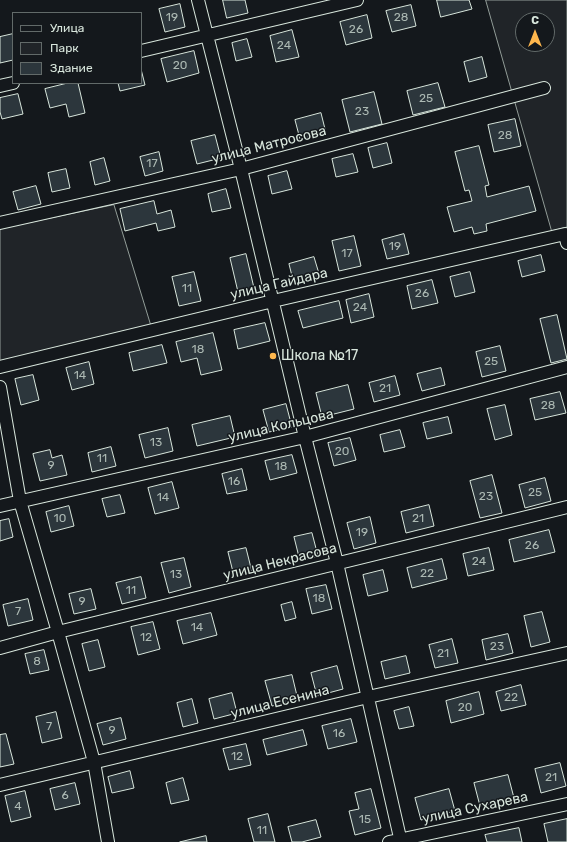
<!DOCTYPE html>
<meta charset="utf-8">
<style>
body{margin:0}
#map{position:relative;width:567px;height:842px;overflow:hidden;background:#14181c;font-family:Rubik,sans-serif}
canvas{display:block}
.legend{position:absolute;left:12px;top:12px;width:130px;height:72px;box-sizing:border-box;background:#14181c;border:1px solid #626a69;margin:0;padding:5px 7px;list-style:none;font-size:12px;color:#d8e6dc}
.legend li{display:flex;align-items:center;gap:8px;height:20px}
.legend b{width:20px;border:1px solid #626a69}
.north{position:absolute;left:515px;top:12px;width:40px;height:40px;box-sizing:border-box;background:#14181c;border:1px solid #626a69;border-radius:50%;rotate:0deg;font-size:11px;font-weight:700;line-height:16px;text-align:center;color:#d8e6dc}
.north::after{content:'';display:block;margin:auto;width:14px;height:18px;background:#ffb74d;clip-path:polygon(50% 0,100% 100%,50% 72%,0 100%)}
</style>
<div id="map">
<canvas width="567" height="842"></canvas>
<ul class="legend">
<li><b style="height:5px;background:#14181c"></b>Улица</li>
<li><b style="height:11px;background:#202428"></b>Парк</li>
<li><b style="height:11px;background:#2c363c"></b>Здание</li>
</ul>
<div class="north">С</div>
</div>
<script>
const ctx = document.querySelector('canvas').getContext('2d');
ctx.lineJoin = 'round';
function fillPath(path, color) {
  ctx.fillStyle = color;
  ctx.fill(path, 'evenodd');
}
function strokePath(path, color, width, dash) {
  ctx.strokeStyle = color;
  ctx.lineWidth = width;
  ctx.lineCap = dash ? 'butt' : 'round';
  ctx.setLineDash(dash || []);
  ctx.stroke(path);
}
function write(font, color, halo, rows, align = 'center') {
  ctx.font = font + ' Rubik,sans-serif';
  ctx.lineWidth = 3;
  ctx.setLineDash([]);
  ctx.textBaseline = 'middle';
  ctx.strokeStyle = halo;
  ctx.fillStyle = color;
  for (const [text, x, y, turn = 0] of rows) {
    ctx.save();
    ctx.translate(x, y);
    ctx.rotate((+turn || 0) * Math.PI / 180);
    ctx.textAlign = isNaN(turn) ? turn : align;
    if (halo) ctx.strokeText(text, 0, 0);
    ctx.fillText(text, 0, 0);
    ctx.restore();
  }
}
const green = new Path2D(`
 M 486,0 L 567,0 L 567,227 L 552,231 ZM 523,20 L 547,20 L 547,44 L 523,44 Z
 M 114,205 L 151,326 L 0,361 L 0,229 Z`);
fillPath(green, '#202428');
strokePath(green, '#939e99', 1);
const building = new Path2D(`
 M 223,0 L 245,0 L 248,13 L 227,18 Z
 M 437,0 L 469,0 L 472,9 L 441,17 Z
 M 180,4 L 185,27 L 165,32 L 159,9 Z
 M 411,5 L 416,26 L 392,32 L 386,11 Z
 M 367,15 L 372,38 L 346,45 L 340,22 Z
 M 292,30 L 299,57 L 276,62 L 270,36 Z
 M 13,34 L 13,60 L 0,63 L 0,37 Z
 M 247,39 L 252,57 L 236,61 L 232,43 Z
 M 194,51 L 199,73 L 167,82 L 161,59 Z
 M 482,57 L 487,77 L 469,82 L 464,62 Z
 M 141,69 L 145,85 L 120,91 L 118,83 L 141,83 Z
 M 68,83 L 78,83 L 85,113 L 69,117 L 66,104 L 50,108 L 45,89 Z
 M 438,83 L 445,107 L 413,115 L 407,91 Z
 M 374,92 L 382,124 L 350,132 L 342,100 Z
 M 18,94 L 23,114 L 2,119 L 0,112 L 0,98 Z
 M 321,113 L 326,133 L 300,139 L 295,120 Z
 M 515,119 L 521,146 L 494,152 L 488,125 Z
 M 215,135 L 221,158 L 197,164 L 191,141 Z
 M 387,143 L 392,163 L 373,168 L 368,148 Z
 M 479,146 L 489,185 L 485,186 L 487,197 L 529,186 L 536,211 L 486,224 L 487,231 L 474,234 L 472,227 L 454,232 L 447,207 L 472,201 L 469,190 L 465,191 L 455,152 Z
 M 159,152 L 163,171 L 145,176 L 140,157 Z
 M 353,154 L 358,172 L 336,177 L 332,159 Z
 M 104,158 L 110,181 L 95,185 L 90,162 Z
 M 66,169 L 70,188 L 52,192 L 48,173 Z
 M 287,171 L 292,189 L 272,194 L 268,176 Z
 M 36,186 L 41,204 L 18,210 L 13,192 Z
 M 226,189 L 231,208 L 212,212 L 208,194 Z
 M 154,201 L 157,214 L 171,210 L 175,227 L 158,231 L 156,223 L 125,231 L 120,209 Z
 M 404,234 L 409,254 L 387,259 L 382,240 Z
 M 354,236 L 361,266 L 339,271 L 332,241 Z
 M 246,254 L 254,288 L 238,292 L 230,258 Z
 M 541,255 L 545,271 L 522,277 L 518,261 Z
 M 314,257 L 320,277 L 294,284 L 289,264 Z
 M 194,272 L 201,301 L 179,306 L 172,277 Z
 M 470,272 L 475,292 L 455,297 L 450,277 Z
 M 432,280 L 438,303 L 412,309 L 407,286 Z
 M 369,294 L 374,317 L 351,323 L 346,300 Z
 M 339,301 L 343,318 L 303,328 L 298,311 Z
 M 557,315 L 567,359 L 551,363 L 540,319 Z
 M 265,323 L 270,341 L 238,349 L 234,330 Z
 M 213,333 L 222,370 L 201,375 L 197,358 L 181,362 L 176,342 Z
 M 162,345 L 167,363 L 133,371 L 129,353 Z
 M 500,346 L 506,371 L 482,377 L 476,352 Z
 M 89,362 L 94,384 L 72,390 L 66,368 Z
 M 441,368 L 445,385 L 422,391 L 417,374 Z
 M 33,375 L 39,400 L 21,405 L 15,379 Z
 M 395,376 L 400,395 L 374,402 L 369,383 Z
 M 348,385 L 354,409 L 322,417 L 316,393 Z
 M 560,392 L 566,413 L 535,420 L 530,399 Z
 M 286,404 L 292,427 L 269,432 L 263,410 Z
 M 505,405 L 512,435 L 495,440 L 487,409 Z
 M 230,416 L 235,437 L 197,446 L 192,425 Z
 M 448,417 L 452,433 L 427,439 L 423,423 Z
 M 168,428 L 173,451 L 145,458 L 139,435 Z
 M 400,430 L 405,447 L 384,452 L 380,435 Z
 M 350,438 L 356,460 L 334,466 L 328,443 Z
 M 111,447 L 116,466 L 92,472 L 88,453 Z
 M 50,450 L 52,458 L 62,455 L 67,475 L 40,481 L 33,454 Z
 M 292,455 L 297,473 L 270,480 L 265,461 Z
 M 242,469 L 247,490 L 227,494 L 222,474 Z
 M 492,475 L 502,513 L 480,518 L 470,481 Z
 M 545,478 L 551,501 L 525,508 L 519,485 Z
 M 172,482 L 179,508 L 155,514 L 148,488 Z
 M 120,495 L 125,513 L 107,517 L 102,499 Z
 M 429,505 L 434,526 L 406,533 L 401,512 Z
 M 69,506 L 74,526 L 51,532 L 46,512 Z
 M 370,517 L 376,543 L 354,549 L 347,523 Z
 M 9,519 L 13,537 L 0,541 L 0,521 Z
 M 549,530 L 555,552 L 514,562 L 509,540 Z
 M 312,533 L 318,556 L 300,561 L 294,537 Z
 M 246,548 L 252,572 L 234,576 L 228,552 Z
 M 489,548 L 494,570 L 468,576 L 463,554 Z
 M 184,558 L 191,587 L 169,593 L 161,563 Z
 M 442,559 L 447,579 L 412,588 L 407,568 Z
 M 383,570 L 388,591 L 368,596 L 363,575 Z
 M 141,577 L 146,598 L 122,604 L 116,583 Z
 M 326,585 L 332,609 L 312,614 L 306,589 Z
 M 91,589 L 96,609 L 74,614 L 69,594 Z
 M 28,599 L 33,620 L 8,626 L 3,605 Z
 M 292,602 L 296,618 L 285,621 L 281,605 Z
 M 542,612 L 550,642 L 531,647 L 524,616 Z
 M 211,613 L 217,635 L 183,644 L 177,621 Z
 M 153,622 L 160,649 L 138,655 L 131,627 Z
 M 508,634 L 513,653 L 486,660 L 482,640 Z
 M 452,639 L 458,663 L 435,668 L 429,645 Z
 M 98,640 L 105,667 L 89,671 L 82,644 Z
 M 44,650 L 49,670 L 30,674 L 25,654 Z
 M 406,656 L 410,673 L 385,679 L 381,662 Z
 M 337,666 L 343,689 L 317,696 L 311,673 Z
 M 292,675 L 298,700 L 272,706 L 265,681 Z
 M 521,685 L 526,705 L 501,711 L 496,692 Z
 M 479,692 L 484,714 L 451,723 L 446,701 Z
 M 232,693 L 237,713 L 214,719 L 209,699 Z
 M 192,699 L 198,723 L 183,727 L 177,703 Z
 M 409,707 L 414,726 L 399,729 L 394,711 Z
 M 56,712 L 62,738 L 42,743 L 36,717 Z
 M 121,718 L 126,739 L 103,745 L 97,724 Z
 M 351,719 L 357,742 L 328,749 L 322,726 Z
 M 303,730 L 307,745 L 267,755 L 263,740 Z
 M 6,734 L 14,764 L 0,767 L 0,735 Z
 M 246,744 L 251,765 L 229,770 L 223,749 Z
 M 560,763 L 566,786 L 541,793 L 535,769 Z
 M 130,771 L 134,788 L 112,793 L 108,777 Z
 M 508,775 L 514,798 L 480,806 L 474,783 Z
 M 183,778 L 189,800 L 171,804 L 166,783 Z
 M 75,783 L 80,804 L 55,810 L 50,789 Z
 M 371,789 L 381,828 L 355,835 L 349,811 L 359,809 L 355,793 Z
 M 449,789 L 455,811 L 421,820 L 415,798 Z
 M 25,791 L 31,817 L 11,822 L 5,796 Z
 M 268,814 L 275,842 L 254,842 L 248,819 Z
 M 567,819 L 567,842 L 548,842 L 544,824 Z
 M 316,820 L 321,837 L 302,842 L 292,842 L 288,827 Z
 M 519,828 L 522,842 L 487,842 L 485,835 Z
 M 206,836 L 207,842 L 180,842 Z`);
fillPath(building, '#2c363c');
strokePath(building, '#d8e6dc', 1);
const minor = new Path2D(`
 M 198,0 L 241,169 L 305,437 L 337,563 L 401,842
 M 141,51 L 357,0
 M 0,86 L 13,83
 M 0,223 L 241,169 L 544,88
 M 0,367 L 273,301 L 565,234 L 567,243
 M 0,387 L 20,501 L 58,632 L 94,762 L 108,842
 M 0,506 L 305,437 L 567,367
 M 0,648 L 58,632 L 567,507
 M 0,785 L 368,697 L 567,653
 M 389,842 L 567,804`);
strokePath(minor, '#d8e6dc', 14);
strokePath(minor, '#14181c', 12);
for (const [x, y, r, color] of [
 [273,356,4,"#ffb74d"]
]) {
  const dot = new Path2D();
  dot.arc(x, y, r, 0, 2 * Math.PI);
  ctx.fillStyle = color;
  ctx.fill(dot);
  strokePath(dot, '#14181c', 1.5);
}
write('12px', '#adbab4', null, [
 ["19",172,18],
 ["28",401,18],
 ["26",356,30],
 ["24",284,46],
 ["20",180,66],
 ["25",426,99],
 ["23",362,112],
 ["28",505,136],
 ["17",152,164],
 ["19",395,247],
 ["17",347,254],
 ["11",187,289],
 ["26",422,294],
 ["24",360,308],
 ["18",198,350],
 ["25",491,362],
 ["14",80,376],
 ["21",385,389],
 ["28",548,406],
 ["13",156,443],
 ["20",342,452],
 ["11",102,459],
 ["9",51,466],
 ["18",281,467],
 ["16",234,482],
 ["25",535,493],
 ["23",486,497],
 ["14",163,498],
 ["10",60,519],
 ["21",418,519],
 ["19",362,533],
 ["26",532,546],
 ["24",479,562],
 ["22",427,574],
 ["13",176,575],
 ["11",131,591],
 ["18",319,599],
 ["9",82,602],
 ["7",18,612],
 ["14",197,628],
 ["12",146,638],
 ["23",497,647],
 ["21",443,654],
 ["8",37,662],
 ["22",511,698],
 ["20",465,708],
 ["7",49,727],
 ["9",112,731],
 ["16",339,734],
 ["12",237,757],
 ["21",551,778],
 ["6",65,796],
 ["4",18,807],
 ["15",365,820],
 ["11",262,831]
]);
write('14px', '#d8e6dc', '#14181c', [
 ["улица Матросова",269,145,-14],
 ["улица Гайдара",279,284,-13],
 ["улица Кольцова",281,426,-13],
 ["улица Некрасова",280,562,-14],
 ["улица Есенина",280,702,-14],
 ["улица Сухарева",475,808,-12]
]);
write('14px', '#d8e6dc', '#14181c', [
 ["Школа №17",281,356]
], 'left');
</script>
